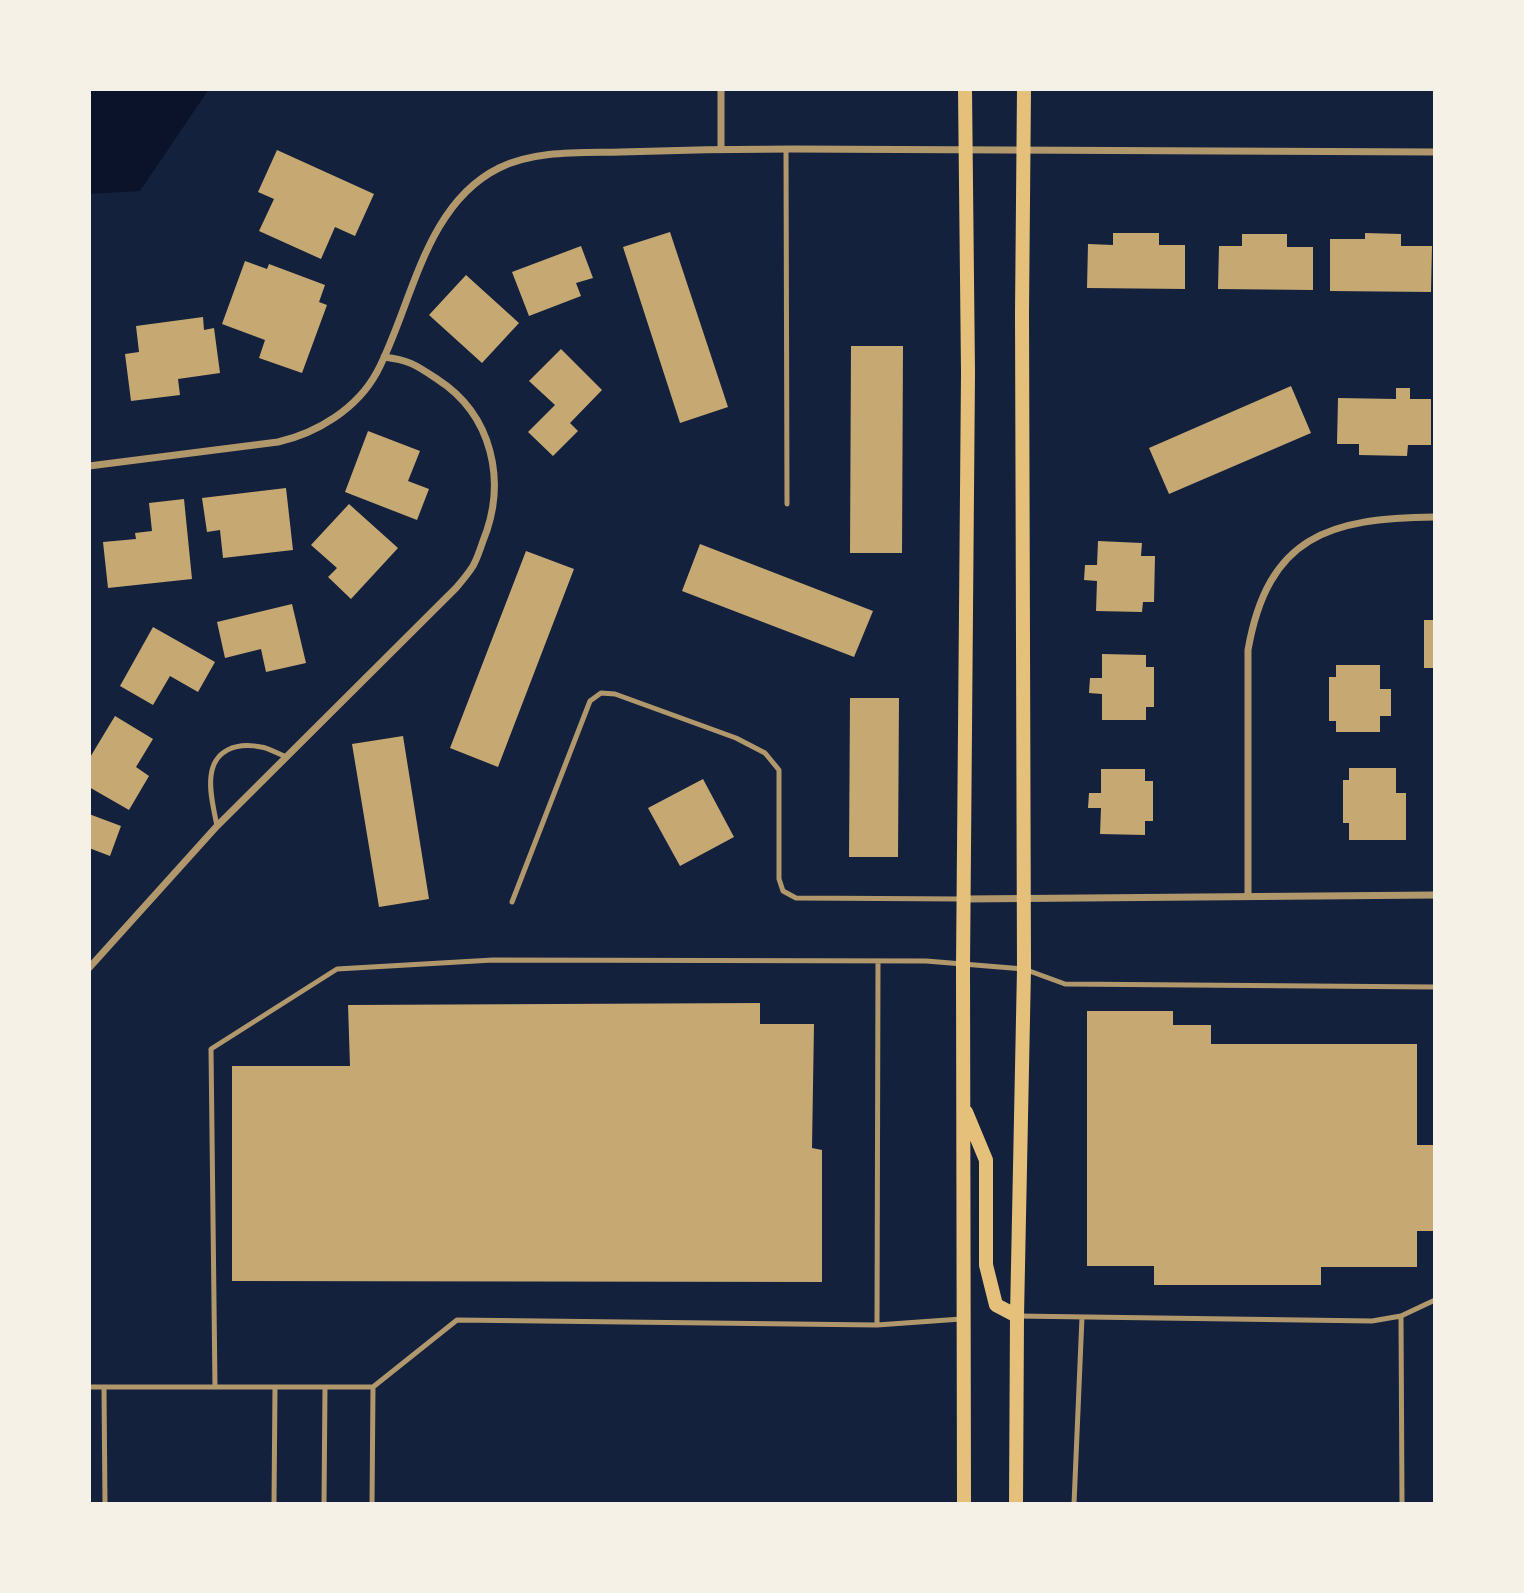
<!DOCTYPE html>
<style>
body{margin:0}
#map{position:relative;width:1524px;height:1593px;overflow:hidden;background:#14213d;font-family:"Roboto Condensed",sans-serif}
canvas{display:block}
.frame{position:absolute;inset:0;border:91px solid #f6f1e7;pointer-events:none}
</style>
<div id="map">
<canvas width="1524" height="1593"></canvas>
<div class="frame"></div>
</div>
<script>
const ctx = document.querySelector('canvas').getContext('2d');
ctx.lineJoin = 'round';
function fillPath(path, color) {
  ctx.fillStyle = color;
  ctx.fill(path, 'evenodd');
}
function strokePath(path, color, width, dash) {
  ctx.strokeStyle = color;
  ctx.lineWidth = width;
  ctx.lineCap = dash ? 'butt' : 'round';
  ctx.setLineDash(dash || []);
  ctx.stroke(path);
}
fillPath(new Path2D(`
 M 89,89 L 209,89 L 140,191 L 89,194 Z`), '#0b132b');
fillPath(new Path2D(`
 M 277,150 L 374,194 L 355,236 L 335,227 L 321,259 L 259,231 L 274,199 L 258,192 Z
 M 670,232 L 728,407 L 680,423 L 623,247 Z
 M 1113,233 L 1159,233 L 1159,245 L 1185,245 L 1185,289 L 1087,288 L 1088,244 L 1113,245 Z
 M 1365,233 L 1401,234 L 1401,246 L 1432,246 L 1431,292 L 1330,291 L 1330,239 L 1365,239 Z
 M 1242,234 L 1287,234 L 1287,247 L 1313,247 L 1313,290 L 1218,289 L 1219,246 L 1242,246 Z
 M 581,246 L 593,278 L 576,283 L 581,296 L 529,316 L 512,272 Z
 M 245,261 L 267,269 L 269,264 L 325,285 L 319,302 L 327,305 L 302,373 L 259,358 L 265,340 L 222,324 Z
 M 466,275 L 519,323 L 482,363 L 429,315 Z
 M 203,317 L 204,330 L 214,328 L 220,373 L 178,379 L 180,395 L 131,401 L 125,354 L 139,352 L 136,326 Z
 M 851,346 L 903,346 L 902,553 L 850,553 Z
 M 561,349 L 602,390 L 570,423 L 578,431 L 553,456 L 528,432 L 555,405 L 529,381 Z
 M 1291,386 L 1311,433 L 1169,494 L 1149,448 Z
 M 1396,388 L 1410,388 L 1410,399 L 1431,399 L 1431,445 L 1408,445 L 1407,456 L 1359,455 L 1359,444 L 1337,444 L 1338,398 L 1396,399 Z
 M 368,431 L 420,451 L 408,481 L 429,489 L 417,520 L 345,492 Z
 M 286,488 L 293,550 L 223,558 L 220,530 L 207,532 L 202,498 Z
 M 184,499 L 192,579 L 108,588 L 103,542 L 136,539 L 135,533 L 152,531 L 149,503 Z
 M 349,504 L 398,548 L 351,599 L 328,577 L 337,568 L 311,545 Z
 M 1098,541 L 1142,543 L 1141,556 L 1155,556 L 1154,602 L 1143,602 L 1142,612 L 1096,611 L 1097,581 L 1084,580 L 1085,565 L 1097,565 Z
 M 700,544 L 873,611 L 854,657 L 682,591 Z
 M 526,551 L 574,569 L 498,767 L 450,748 Z
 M 292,604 L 306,663 L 266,672 L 261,649 L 225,658 L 217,622 Z
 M 1424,620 L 1435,620 L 1435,668 L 1424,668 Z
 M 153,627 L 215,662 L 198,692 L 170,676 L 153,705 L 120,686 Z
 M 1102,654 L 1146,655 L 1146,667 L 1154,667 L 1154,707 L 1146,707 L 1146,720 L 1102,720 L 1102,694 L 1089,693 L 1090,678 L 1102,678 Z
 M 1336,665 L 1380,665 L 1380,689 L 1391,689 L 1391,716 L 1380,716 L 1380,732 L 1336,732 L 1336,721 L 1329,721 L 1329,677 L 1336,677 Z
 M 850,698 L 899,698 L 898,857 L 849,857 Z
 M 115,716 L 153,739 L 136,767 L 149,776 L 129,810 L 89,787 L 89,759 Z
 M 403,736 L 429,899 L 379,907 L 352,744 Z
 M 1349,768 L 1396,768 L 1396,793 L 1406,793 L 1406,840 L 1349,840 L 1349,823 L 1343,823 L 1343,780 L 1349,780 Z
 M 1101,769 L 1145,769 L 1145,781 L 1153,781 L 1153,821 L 1145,821 L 1145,835 L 1100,834 L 1101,808 L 1088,808 L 1089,793 L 1101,793 Z
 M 703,779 L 734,837 L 680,866 L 648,808 Z
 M 89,814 L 121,826 L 110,856 L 89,848 Z
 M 760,1003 L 760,1024 L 814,1024 L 812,1148 L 822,1150 L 822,1282 L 232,1281 L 232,1066 L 350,1066 L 348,1005 Z
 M 1087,1011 L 1173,1011 L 1173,1025 L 1211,1025 L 1211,1044 L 1417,1044 L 1417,1145 L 1435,1145 L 1435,1231 L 1417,1231 L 1417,1267 L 1321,1267 L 1321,1285 L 1154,1285 L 1154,1266 L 1087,1266 Z`), '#c6a872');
strokePath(new Path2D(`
 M 786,149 L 787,504
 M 217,826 C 214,810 209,792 211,776 C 214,750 236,742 261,747 C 269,748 278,754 287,757
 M 512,902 L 590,701 L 601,693 L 615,694 L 736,738 L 765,753 L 779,770 L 779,879 L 783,891 L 796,898 L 962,899
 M 1017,1316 L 1372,1321 L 1401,1316 L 1435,1300
 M 1401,1316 L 1402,1504
 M 877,1325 L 878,961
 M 89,1387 L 373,1387 L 457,1320 L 877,1325 L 961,1319
 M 104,1387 L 105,1504
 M 215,1387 L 211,1049 L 337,969 L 493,960 L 926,961 L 1024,969 L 1065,984 L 1435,987
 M 274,1504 L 275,1387
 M 324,1504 L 325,1387
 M 372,1504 L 373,1387
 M 1074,1504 L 1082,1317`), '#b1986c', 5);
strokePath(new Path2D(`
 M 721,148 L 721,89
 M 89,466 L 278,442 C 317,433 357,409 377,372 C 412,306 424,205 499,168 C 536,150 581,153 621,152 C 678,150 735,149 792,149 C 1006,150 1220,151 1435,152
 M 1248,896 L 1248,650 C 1268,536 1329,518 1435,517
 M 965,899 L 1435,895
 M 89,968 L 217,826 L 456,588 C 462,581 468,574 473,566 C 477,559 480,550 483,541 C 507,482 493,415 437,379 C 416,365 409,360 384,357`), '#b1986c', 7);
strokePath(new Path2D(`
 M 966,1112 L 986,1160 L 986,1265 L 996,1305 L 1017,1316
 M 964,1504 L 963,966 L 968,373 L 965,89
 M 1016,1504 L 1017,1316 L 1024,969 L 1022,313 L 1024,89`), '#e5c07b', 14);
</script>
